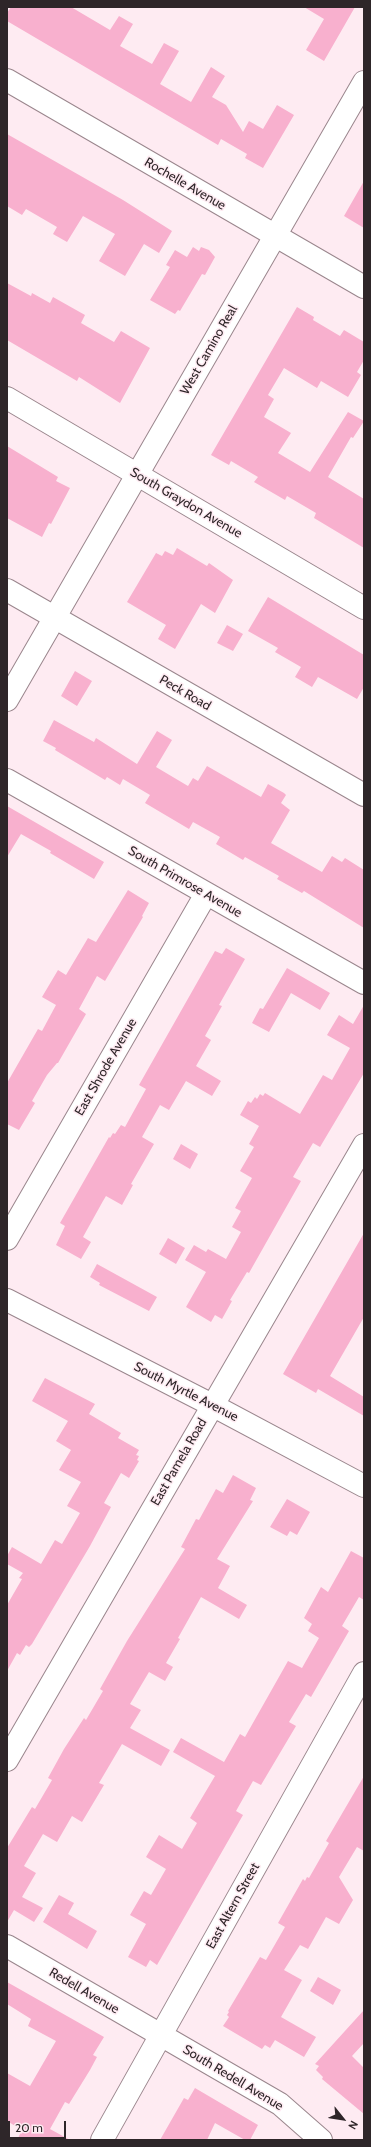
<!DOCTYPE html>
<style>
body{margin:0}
#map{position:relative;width:371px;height:2147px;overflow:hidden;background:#feebf2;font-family:Cabin,sans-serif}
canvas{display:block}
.frame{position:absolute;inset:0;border:8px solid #2e2629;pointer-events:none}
.north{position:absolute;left:323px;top:2099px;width:40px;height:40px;-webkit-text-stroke:3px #feebf2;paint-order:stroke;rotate:120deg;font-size:11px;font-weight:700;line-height:16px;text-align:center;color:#2e2629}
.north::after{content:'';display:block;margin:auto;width:14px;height:18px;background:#2e2629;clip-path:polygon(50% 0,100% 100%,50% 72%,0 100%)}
.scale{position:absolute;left:8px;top:2121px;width:58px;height:18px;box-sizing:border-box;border:2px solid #2e2629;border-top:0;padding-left:5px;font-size:12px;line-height:14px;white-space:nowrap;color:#2e2629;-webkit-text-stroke:3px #feebf2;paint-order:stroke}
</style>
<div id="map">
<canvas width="371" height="2147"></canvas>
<div class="frame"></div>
<div class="north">N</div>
<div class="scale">20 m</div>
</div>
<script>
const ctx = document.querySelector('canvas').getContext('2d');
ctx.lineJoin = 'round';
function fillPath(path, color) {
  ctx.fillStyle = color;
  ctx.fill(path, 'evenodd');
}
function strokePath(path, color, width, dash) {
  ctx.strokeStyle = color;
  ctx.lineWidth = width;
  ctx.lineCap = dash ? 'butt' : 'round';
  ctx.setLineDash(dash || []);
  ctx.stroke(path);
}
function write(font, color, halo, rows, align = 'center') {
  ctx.font = font + ' Cabin,sans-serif';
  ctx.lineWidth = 3;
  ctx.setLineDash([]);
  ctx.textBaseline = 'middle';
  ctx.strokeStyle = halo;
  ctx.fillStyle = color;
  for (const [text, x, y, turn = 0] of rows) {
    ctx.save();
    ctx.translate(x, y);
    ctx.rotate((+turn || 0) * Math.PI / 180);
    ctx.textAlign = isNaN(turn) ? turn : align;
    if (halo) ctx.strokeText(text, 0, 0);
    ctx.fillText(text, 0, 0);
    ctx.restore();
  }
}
fillPath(new Path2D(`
 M 11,7 L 71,7 L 110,30 L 119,16 L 133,24 L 120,46 L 152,64 L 164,43 L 179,51 L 160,84 L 191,102 L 211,67 L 225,76 L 212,97 L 226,105 L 243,132 L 249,121 L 263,129 L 277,105 L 294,115 L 263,168 L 245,158 L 247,154 L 221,139 L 218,145 L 7,21 L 7,13 Z
 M 304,7 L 355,7 L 324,61 L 306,50 L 324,19 Z
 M 7,134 L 123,200 L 172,231 L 159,253 L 144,244 L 125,276 L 99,261 L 115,234 L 83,216 L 67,242 L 53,234 L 57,227 L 26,209 L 22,215 L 7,206 Z
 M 364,181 L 364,228 L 344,216 Z
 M 193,247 L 199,251 L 201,247 L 209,250 L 215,257 L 205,275 L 202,274 L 180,311 L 178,310 L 175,314 L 150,300 L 170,267 L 166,265 L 175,250 L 187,257 Z
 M 7,283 L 31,296 L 32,293 L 50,303 L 53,297 L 85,315 L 81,323 L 114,342 L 121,331 L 150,348 L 120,403 L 79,377 L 77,381 L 7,340 Z
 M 297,307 L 314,317 L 313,320 L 340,336 L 344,330 L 364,342 L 364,360 L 357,372 L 361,375 L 348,397 L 321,381 L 317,388 L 284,368 L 268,395 L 274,399 L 264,417 L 291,433 L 278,453 L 310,472 L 348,412 L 364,421 L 353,438 L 351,437 L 328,477 L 364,499 L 364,548 L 314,518 L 316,513 L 287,496 L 285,500 L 254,482 L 258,477 L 231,461 L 229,465 L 211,455 Z
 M 7,446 L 58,477 L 56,481 L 70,488 L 51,524 L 49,523 L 42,537 L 7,518 Z
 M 177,548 L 207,566 L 209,563 L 233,580 L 215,613 L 201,604 L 175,649 L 158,639 L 166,625 L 127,602 L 156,553 L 162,556 L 165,551 L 173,555 Z
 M 268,597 L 364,655 L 364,687 L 357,699 L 318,677 L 312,687 L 295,677 L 301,667 L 275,652 L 278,648 L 248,631 Z
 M 227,625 L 243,634 L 233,651 L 217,643 Z
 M 75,671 L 92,681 L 77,706 L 61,696 Z
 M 54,720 L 94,742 L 96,738 L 137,764 L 157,731 L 172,740 L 156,767 L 188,786 L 193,778 L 198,781 L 207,766 L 261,797 L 268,784 L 284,793 L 286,795 L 281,803 L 290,810 L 271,843 L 322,872 L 332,856 L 342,862 L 345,858 L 364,870 L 364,928 L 304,891 L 302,893 L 277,879 L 279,876 L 245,857 L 243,860 L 216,844 L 220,837 L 193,822 L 189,829 L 145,803 L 150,795 L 123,779 L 120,785 L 107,777 L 105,780 L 55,750 L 56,748 L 43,741 Z
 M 7,806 L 104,862 L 94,879 L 50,853 L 51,851 L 21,834 L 7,857 Z
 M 128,890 L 149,903 L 142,916 L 143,917 L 105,981 L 97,976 L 79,1009 L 86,1014 L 58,1063 L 57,1063 L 47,1075 L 32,1101 L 35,1103 L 19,1130 L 7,1124 L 7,1083 L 38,1029 L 42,1031 L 56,1005 L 42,997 L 58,970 L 66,975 L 88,938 L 96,942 Z
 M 226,948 L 245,959 L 219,1005 L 222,1006 L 205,1036 L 211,1040 L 196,1066 L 221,1081 L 212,1096 L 186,1081 L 169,1110 L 160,1105 L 142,1137 L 154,1144 L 131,1184 L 133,1185 L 122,1205 L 106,1196 L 103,1201 L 83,1237 L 91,1242 L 81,1259 L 56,1245 L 65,1226 L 60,1223 L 109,1137 L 110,1138 L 113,1133 L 115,1134 L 121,1125 L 125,1127 L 146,1089 L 139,1085 L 215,951 L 222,954 Z
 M 287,968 L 330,993 L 320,1010 L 291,993 L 269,1032 L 252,1023 L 260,1008 L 263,1009 Z
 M 364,1005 L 364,1073 L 320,1147 L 313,1143 L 293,1177 L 301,1181 L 249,1273 L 247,1272 L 230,1300 L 232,1301 L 222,1319 L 215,1315 L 211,1322 L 186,1307 L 206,1272 L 185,1260 L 194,1245 L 206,1252 L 208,1249 L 226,1259 L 241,1232 L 232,1227 L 241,1211 L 235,1208 L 252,1178 L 240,1171 L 254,1147 L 249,1144 L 259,1126 L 240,1115 L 248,1101 L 251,1103 L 255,1097 L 257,1099 L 260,1094 L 263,1096 L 265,1093 L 300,1114 L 323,1075 L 332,1080 L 350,1048 L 327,1035 L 339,1015 L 353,1024 Z
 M 181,1144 L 198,1154 L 190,1169 L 173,1159 Z
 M 364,1233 L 364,1317 L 330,1376 L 364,1397 L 364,1416 L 318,1389 L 316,1393 L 283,1374 Z
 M 168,1238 L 185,1248 L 176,1264 L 159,1254 Z
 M 97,1264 L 157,1297 L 149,1311 L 99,1285 L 100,1283 L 90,1277 Z
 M 45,1378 L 95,1404 L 89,1414 L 121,1433 L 118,1438 L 139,1450 L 136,1455 L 139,1456 L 137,1460 L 139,1461 L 129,1478 L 121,1473 L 104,1503 L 111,1507 L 90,1546 L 32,1644 L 29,1647 L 26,1645 L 20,1655 L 17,1653 L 7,1671 L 7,1605 L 22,1579 L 19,1578 L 23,1573 L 7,1564 L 7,1556 L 12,1547 L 41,1564 L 55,1540 L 62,1544 L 80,1513 L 67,1506 L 81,1482 L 59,1470 L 71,1450 L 56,1441 L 68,1421 L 32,1401 Z
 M 233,1475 L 256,1488 L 250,1500 L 253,1501 L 217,1559 L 230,1566 L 218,1588 L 247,1605 L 239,1619 L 201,1597 L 178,1638 L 180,1639 L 166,1663 L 173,1667 L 165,1681 L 149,1672 L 130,1704 L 141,1710 L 130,1728 L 170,1750 L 161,1766 L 122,1744 L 99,1783 L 104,1785 L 82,1822 L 72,1816 L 57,1842 L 43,1834 L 24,1866 L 36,1873 L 22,1897 L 43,1908 L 34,1922 L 14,1910 L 7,1922 L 7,1848 L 32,1807 L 35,1809 L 52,1780 L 48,1778 L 64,1749 L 84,1718 L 86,1720 L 103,1691 L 100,1689 L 127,1641 L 185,1549 L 181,1547 L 196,1519 L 199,1520 L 216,1489 L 223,1493 Z
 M 287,1499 L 310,1512 L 297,1535 L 290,1531 L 287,1536 L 270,1527 Z
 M 351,1551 L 364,1558 L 364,1600 L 359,1597 L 342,1626 L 349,1631 L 311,1697 L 306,1694 L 289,1722 L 296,1726 L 261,1785 L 253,1781 L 236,1811 L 243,1815 L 157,1965 L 150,1960 L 146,1967 L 128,1957 L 146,1924 L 130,1915 L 144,1891 L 151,1895 L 166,1869 L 146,1857 L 159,1835 L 182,1849 L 197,1823 L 190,1818 L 215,1776 L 173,1752 L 181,1738 L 224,1762 L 240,1734 L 245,1737 L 288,1661 L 302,1668 L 319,1638 L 308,1631 L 312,1624 L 304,1618 L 321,1587 L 328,1592 Z
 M 364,1776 L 364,1851 L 357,1847 L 339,1877 L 353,1900 L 339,1924 L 326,1917 L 308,1949 L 300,1945 L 284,1970 L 302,1980 L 281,2017 L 316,2037 L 304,2057 L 275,2040 L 270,2048 L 265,2045 L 262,2049 L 223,2026 L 229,2017 L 227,2015 L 229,2012 L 228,2011 L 260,1957 L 266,1960 L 285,1927 L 278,1923 L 303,1879 L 305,1881 L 307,1877 L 309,1878 L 329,1843 L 326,1841 Z
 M 59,1895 L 74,1903 L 68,1914 L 97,1931 L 87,1949 L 43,1922 Z
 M 318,1977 L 341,1990 L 333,2005 L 310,1991 Z
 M 7,1982 L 104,2037 L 93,2055 L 97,2057 L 90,2070 L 69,2104 L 65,2102 L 50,2129 L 70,2140 L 17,2140 L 22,2130 L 7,2121 L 7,2073 L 30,2086 L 56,2041 L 28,2026 L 31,2019 L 7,2004 Z
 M 364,2010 L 364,2043 L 352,2056 L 364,2068 L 364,2114 L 322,2079 L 323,2077 L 316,2070 L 319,2066 L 315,2064 Z
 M 195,2088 L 258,2125 L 250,2140 L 245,2140 L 215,2123 L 207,2140 L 160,2140 L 184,2098 L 188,2100 Z`), '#f8b0ce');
const minor = new Path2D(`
 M 7,80 L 364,287
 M 7,398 L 364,608
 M 7,780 L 364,983
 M 7,1239 L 206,894
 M 7,1760 L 364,1145
 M 7,1946 L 280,2104 L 321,2140
 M 102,2140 L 364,1673`);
const tertiary = new Path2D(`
 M 7,590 L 364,795
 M 7,700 L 364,82`);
const secondary = new Path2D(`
 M 7,1300 L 212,1405 L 364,1486`);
strokePath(minor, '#9a868d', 24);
strokePath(tertiary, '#9a868d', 24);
strokePath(secondary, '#9a868d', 24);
strokePath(minor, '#fff', 22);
strokePath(tertiary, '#fff', 22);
strokePath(secondary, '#fff', 22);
write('13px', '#2e2629', '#feebf2', [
 ["Rochelle Avenue",185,184,30],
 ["West Camino Real",209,350,-60],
 ["South Graydon Avenue",186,503,30],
 ["Peck Road",185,693,30],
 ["South Primrose Avenue",185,882,30],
 ["East Shrode Avenue",106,1067,-60],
 ["South Myrtle Avenue",186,1392,27],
 ["East Pamela Road",179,1462,-60],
 ["East Altern Street",233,1906,-61],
 ["Redell Avenue",84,1991,30],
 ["South Redell Avenue",233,2078,31]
]);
</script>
